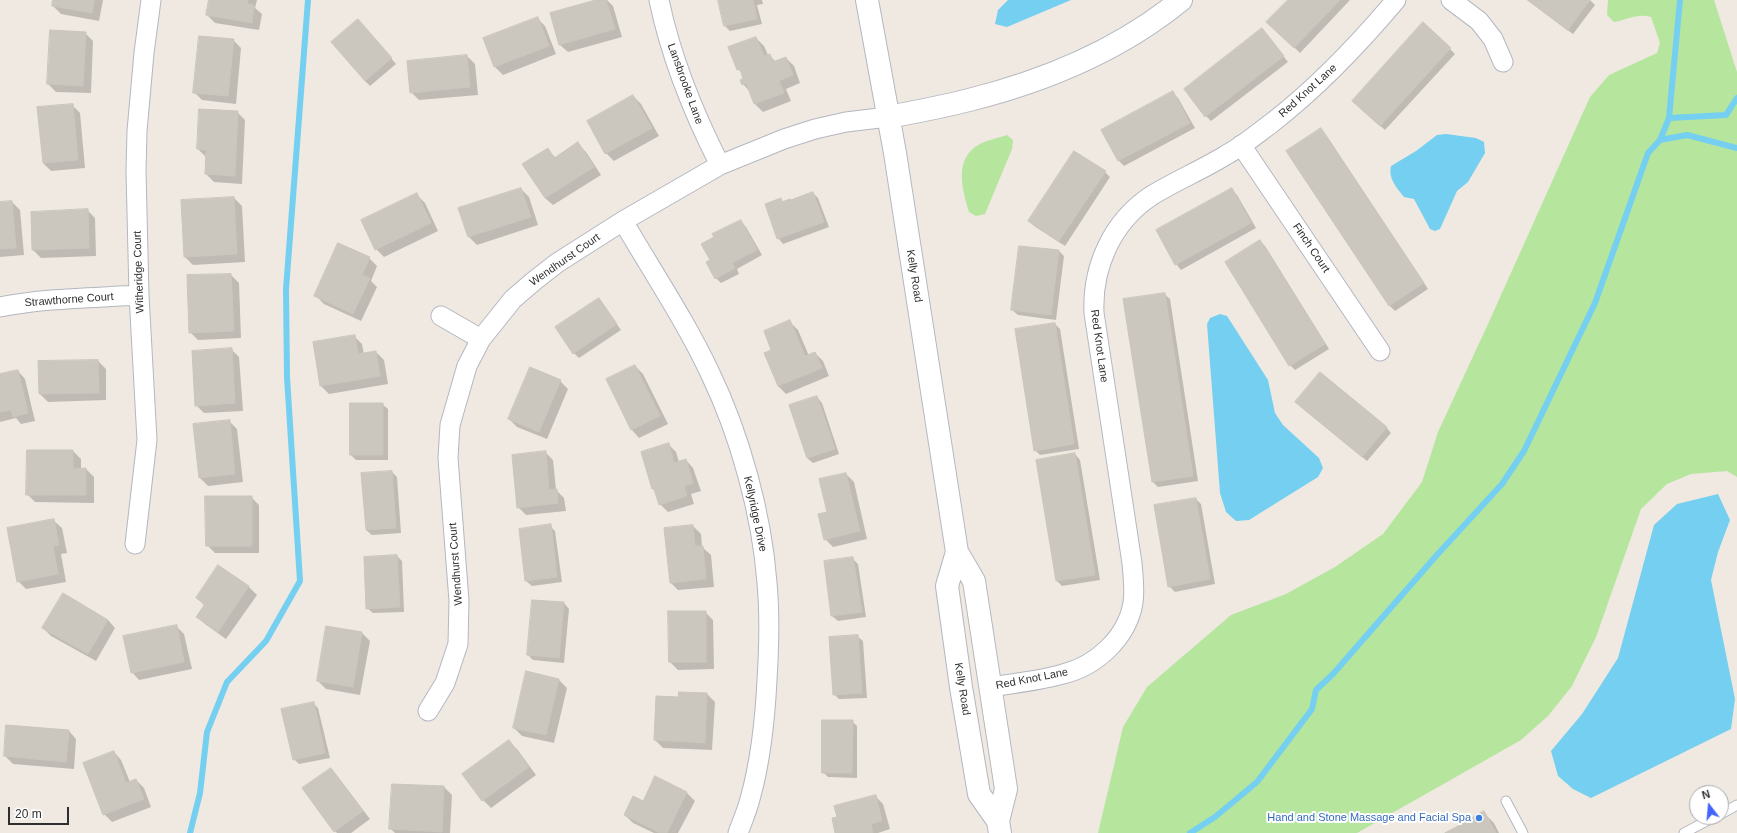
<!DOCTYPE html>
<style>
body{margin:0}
#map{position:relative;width:1737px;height:833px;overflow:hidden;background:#efe9e1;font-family:Helvetica,sans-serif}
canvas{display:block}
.north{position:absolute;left:1689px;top:785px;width:40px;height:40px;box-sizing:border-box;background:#fff;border:1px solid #ababab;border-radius:50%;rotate:344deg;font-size:11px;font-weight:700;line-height:16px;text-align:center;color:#2e2e2e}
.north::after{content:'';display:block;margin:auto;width:14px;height:18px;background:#4264fb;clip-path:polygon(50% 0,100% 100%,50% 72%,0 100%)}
.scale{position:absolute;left:8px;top:807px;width:61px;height:18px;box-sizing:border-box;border:2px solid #2e2e2e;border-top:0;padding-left:5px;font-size:12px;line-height:14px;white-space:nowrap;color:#2e2e2e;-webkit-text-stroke:3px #fff;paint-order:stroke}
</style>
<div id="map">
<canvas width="1737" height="833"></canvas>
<div class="north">N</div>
<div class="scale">20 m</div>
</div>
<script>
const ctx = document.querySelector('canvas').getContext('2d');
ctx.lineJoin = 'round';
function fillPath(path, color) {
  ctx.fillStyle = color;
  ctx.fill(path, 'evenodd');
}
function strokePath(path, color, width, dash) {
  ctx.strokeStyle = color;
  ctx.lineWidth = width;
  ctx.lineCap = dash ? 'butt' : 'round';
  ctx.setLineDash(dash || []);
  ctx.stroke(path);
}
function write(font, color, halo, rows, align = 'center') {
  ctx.font = font + ' Helvetica,sans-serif';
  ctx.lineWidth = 4;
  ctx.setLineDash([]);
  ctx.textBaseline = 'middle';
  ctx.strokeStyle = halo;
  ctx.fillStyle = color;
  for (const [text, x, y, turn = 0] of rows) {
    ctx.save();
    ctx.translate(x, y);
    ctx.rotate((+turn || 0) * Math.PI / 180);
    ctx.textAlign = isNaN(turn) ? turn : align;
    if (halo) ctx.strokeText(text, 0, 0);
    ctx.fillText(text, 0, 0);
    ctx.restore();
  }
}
fillPath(new Path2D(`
 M 1608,0 L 1714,0 L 1737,72 L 1737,477 L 1727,471 L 1691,474 L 1667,484 L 1641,509 L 1596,637 L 1572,686 L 1548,716 L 1521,740 L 1357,833 L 1098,833 L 1123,727 L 1147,687 L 1231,615 L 1286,594 L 1335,567 L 1383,534 L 1422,482 L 1438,432 L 1488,324 L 1590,97 L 1609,75 L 1657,53 L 1660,43 L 1651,17 C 1636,13 1630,19 1614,22 L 1607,15 Z
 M 1007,135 L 1013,140 L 1012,149 L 985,214 L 976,216 L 969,212 C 963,191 954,163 975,147 C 983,141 998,138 1007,135 Z`), '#b6e59e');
fillPath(new Path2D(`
 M 1008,0 L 1071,0 L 1007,27 L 995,24 L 998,10 Z
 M 1446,134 L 1476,138 L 1484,142 L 1485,153 L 1468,182 L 1457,191 L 1440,229 L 1435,231 L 1430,229 L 1414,199 L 1404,197 C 1396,187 1388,178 1391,166 L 1416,151 L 1437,135 Z
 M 1220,314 L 1227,316 L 1268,380 L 1275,413 L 1283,425 L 1319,458 L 1323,468 L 1318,477 L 1249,520 L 1236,521 L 1226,512 L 1220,493 L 1207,324 L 1210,318 Z
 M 1718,494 L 1730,520 L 1718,552 L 1711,580 L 1735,699 L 1731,729 L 1591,798 L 1573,789 L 1558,776 L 1551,751 L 1582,714 L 1618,658 L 1654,525 L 1677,504 Z`), '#75cff0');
fillPath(new Path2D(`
 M 54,0 L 103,0 L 99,21 L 61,14 L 53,6 Z
 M 210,0 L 257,0 L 255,8 L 262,14 L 259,30 L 215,23 L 207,15 Z
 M 599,0 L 607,0 L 613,6 L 622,37 L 568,52 L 560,45 Z
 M 719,0 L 762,0 L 763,4 L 757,5 L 762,24 L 730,31 L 725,26 Z
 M 1289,0 L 1350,0 L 1300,53 L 1268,22 Z
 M 1527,0 L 1590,0 L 1595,5 L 1573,34 Z
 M 537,18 L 545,26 L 556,54 L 503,75 L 495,67 L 484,38 Z
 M 363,26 L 396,64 L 370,86 L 365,81 Z
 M 85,33 L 93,41 L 91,93 L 56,92 L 48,84 Z
 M 1267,35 L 1288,62 L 1211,121 L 1206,116 Z
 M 756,38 L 764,46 L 768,55 L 769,55 L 776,62 L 786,58 L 794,66 L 800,83 L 786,89 L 791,101 L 763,112 L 755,104 L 750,92 L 743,84 L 745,79 L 743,74 L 738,69 Z
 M 233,40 L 241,48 L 236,104 L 202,100 L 194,92 Z
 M 1450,49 L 1455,54 L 1385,130 L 1358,106 Z
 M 467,56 L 475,64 L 478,95 L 419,100 L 411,92 Z
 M 1173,93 L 1178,98 L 1195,128 L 1124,166 L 1119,161 L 1103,130 Z
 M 633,96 L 641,104 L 659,136 L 614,161 L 606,153 Z
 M 72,105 L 80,113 L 85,168 L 51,171 L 43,163 Z
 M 237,112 L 245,120 L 242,184 L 214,182 L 206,174 L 207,158 L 198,149 Z
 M 1321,129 L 1326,135 L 1428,289 L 1395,311 L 1390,306 L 1288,151 Z
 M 578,144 L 586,152 L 601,175 L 553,205 L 545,198 L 547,149 L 556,158 Z
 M 1105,172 L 1110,177 L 1065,246 L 1034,226 L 1029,221 Z
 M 521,189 L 529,197 L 538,225 L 477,245 L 469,237 L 460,209 Z
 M 1232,190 L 1237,195 L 1256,228 L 1181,270 L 1176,264 Z
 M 813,193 L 818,198 L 829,227 L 783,244 L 778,238 L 780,199 L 783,202 L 791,201 Z
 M 417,195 L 425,203 L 438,231 L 384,257 L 376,249 Z
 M 234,198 L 242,206 L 245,262 L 193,265 L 185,257 Z
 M 12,202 L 20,210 L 24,255 L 0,257 L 0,203 Z
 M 87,210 L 95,218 L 96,256 L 41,258 L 33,250 Z
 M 741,222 L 746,227 L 762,255 L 737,269 L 739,274 L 721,283 L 716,278 Z
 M 1260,241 L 1265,246 L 1329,349 L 1295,370 L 1290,365 Z
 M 1020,247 L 1059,251 L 1064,256 L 1056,320 L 1018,315 L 1012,310 Z
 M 369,258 L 377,266 L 371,281 L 377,287 L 361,321 L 324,304 L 316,296 Z
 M 231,275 L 239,283 L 241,338 L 198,340 L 190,332 Z
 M 1164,294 L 1170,299 L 1198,481 L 1158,487 L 1153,482 L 1124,300 Z
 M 599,299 L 621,330 L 579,358 L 574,353 Z
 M 790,322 L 798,330 L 809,356 L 815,353 L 823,361 L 829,376 L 786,394 L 778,386 L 765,354 L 773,351 Z
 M 1055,324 L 1060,329 L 1079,449 L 1040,455 L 1035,450 Z
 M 354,336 L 362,344 L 364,354 L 376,352 L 384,360 L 388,384 L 329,394 L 321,386 Z
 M 231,349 L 239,357 L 243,411 L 204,413 L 196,405 Z
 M 98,361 L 106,369 L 106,400 L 48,402 L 40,394 Z
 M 635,366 L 643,374 L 668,424 L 639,438 L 632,430 Z
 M 18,371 L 25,379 L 35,421 L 21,424 L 16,418 L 0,422 L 0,375 Z
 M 560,381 L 568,389 L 547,439 L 517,427 L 509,419 Z
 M 817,397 L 822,403 L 839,454 L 813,463 L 807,458 L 790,406 Z
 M 351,404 L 382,404 L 388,409 L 388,460 L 356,460 L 351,455 Z
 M 1302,407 L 1386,427 L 1391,433 L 1367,461 Z
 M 229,421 L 237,429 L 243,482 L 208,486 L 200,478 Z
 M 668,444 L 676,452 L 679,462 L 686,460 L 693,468 L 701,491 L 691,494 L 694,504 L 668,512 L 660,504 L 656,491 L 653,489 Z
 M 73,451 L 81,459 L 81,470 L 86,469 L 94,477 L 94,503 L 35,502 L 27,494 Z
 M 545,452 L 553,460 L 556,490 L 564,498 L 566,511 L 526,515 L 518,507 Z
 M 1075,454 L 1080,460 L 1100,580 L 1062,586 L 1057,581 Z
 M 392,472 L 397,477 L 401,533 L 372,535 L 366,530 Z
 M 846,474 L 854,482 L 867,539 L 833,547 L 825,539 L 828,512 Z
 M 251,497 L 259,505 L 259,553 L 215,553 L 207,545 Z
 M 1196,499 L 1201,504 L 1215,584 L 1175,592 L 1169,586 Z
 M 54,521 L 62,528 L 67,553 L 61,554 L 66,582 L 26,589 L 18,581 Z
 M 550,526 L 555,531 L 562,582 L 532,586 L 526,581 L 520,530 Z
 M 693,526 L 701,534 L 702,547 L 711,555 L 714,587 L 678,590 L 671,583 Z
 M 397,556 L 402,561 L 404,612 L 373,613 L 367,608 Z
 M 852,558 L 858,564 L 866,617 L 838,621 L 832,616 Z
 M 219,567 L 249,587 L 257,595 L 226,639 L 205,624 L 197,616 L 205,606 L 197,598 Z
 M 564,603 L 569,609 L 564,663 L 533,660 L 528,655 Z
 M 705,612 L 713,620 L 714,669 L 678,670 L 670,662 Z
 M 108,620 L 115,628 L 96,661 L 51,636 L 43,628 Z
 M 176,626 L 184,634 L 192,669 L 139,680 L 132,672 Z
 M 362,633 L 370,641 L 360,695 L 326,689 L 318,681 Z
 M 857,636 L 863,641 L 867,698 L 839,699 L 834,694 Z
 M 527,673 L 559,680 L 567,688 L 554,743 L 522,736 L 514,728 Z
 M 707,694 L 715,702 L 712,750 L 663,748 L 655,740 L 679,698 Z
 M 313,703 L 318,708 L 330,758 L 299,764 L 294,759 Z
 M 852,721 L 857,726 L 857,778 L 828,777 L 823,772 Z
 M 69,731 L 76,739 L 74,769 L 13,764 L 5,756 Z
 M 509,742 L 517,749 L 536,775 L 491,808 L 483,800 Z
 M 114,752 L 121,760 L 130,782 L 136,780 L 144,788 L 151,807 L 112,822 L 104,814 Z
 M 331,769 L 338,777 L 370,819 L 351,833 L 337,833 L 335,831 Z
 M 656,777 L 687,793 L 695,801 L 678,833 L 654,833 L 633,823 L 625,815 L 643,802 Z
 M 393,785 L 444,787 L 452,795 L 450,833 L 395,833 L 391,829 Z
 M 875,796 L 883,804 L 890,829 L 878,833 L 836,833 L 838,818 Z
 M 1483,812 L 1494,823 L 1499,833 L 1446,833 Z`), '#0003');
strokePath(new Path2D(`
 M 1669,118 L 1680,0
 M 1660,140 L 1687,135 L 1737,148
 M 190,833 L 200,793 L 207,732 L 227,682 L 266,641 L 300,581 L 287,377 L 286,289 L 308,0
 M 1190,833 L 1215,817 L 1257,782 L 1312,709 L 1316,690 L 1333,674 L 1436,556 L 1502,484 L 1524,451 L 1595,303 L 1648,153 L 1660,140 L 1669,118 L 1726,115 L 1737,98`), '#75cff0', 6);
const building = new Path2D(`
 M 53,0 L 94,0 L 92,13 L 52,6 Z
 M 209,0 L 248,0 L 247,4 L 254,5 L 252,23 L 206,15 Z
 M 596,0 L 606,0 L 615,29 L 559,45 L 550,13 Z
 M 718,0 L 753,0 L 757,19 L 724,26 Z
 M 1288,0 L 1340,0 L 1294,48 L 1266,22 Z
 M 1528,0 L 1590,0 L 1568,30 Z
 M 538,17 L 549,46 L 494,67 L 483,38 Z
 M 358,19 L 392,58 L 365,81 L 331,42 Z
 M 1423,22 L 1451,48 L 1380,126 L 1352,101 Z
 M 1262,28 L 1284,56 L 1205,117 L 1184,89 Z
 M 50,30 L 86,32 L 83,86 L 47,84 Z
 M 199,36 L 234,39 L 228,96 L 193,93 Z
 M 756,37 L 764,56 L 770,54 L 773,62 L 786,57 L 793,75 L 779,81 L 784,93 L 754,104 L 746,83 L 742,85 L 740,80 L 743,79 L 740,69 L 737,70 L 728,47 Z
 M 467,55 L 470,87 L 410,93 L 407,61 Z
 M 1173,91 L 1190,123 L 1118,161 L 1101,130 Z
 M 633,95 L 652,128 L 605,154 L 587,121 Z
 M 73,104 L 78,160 L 43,163 L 37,107 Z
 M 199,109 L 238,111 L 235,176 L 205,174 L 206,150 L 197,149 Z
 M 1321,128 L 1424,283 L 1389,306 L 1286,151 Z
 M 578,142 L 594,167 L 545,198 L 522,164 L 548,148 L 554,158 Z
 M 1074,151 L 1106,171 L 1059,241 L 1028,221 Z
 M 521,188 L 531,217 L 468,237 L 458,208 Z
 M 1232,188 L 1251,223 L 1175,265 L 1156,230 Z
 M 813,192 L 824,222 L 777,239 L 765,204 L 781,198 L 782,202 L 790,199 L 790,200 Z
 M 417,193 L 431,223 L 375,250 L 361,220 Z
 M 234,197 L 237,254 L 184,257 L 181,200 Z
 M 12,201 L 16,248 L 0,249 L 0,202 Z
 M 88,209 L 89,248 L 32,250 L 31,212 Z
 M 741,220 L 757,250 L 732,263 L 735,268 L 715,279 L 706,262 L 710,260 L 701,244 L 714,237 L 712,234 Z
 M 1260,240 L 1325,344 L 1289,366 L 1225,262 Z
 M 338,243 L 370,257 L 362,275 L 370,278 L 353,314 L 314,296 Z
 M 1019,246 L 1059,250 L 1051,315 L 1011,310 Z
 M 231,274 L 234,331 L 189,333 L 187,275 Z
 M 1165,293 L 1193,476 L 1152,482 L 1123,299 Z
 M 599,298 L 617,324 L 573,354 L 555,327 Z
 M 790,320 L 805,356 L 815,352 L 822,368 L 778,386 L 764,353 L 771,350 L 764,331 Z
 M 1055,323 L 1074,444 L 1034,451 L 1015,329 Z
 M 355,335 L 358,354 L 376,351 L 380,376 L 320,386 L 313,342 Z
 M 232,348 L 235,403 L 195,406 L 192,351 Z
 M 98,360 L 99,393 L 39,394 L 38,361 Z
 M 635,365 L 660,416 L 631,430 L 606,379 Z
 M 530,367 L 561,380 L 539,432 L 508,419 Z
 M 18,370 L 28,413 L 13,417 L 11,410 L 0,412 L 0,374 Z
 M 1320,372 L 1387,427 L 1362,457 L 1295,402 Z
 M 817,396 L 835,449 L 807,458 L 789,405 Z
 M 350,403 L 383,403 L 383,455 L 350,455 Z
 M 230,420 L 235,474 L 199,478 L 193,424 Z
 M 669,443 L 674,463 L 686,459 L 693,483 L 684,486 L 687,496 L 659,505 L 654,489 L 652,489 L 641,452 Z
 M 27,450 L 73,450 L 73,469 L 86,468 L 86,495 L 26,495 Z
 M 546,451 L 549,490 L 557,489 L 558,503 L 517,508 L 512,455 Z
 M 1075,453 L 1095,575 L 1056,581 L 1036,460 Z
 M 392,471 L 396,528 L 366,530 L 361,473 Z
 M 846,473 L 860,531 L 824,540 L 818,514 L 827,512 L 819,479 Z
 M 205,496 L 252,496 L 252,546 L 206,546 Z
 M 1196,498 L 1210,579 L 1168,587 L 1154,505 Z
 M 54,519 L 59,545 L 53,546 L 58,574 L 17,582 L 7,528 Z
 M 551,524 L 557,577 L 525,581 L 519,529 Z
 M 693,525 L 695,546 L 703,546 L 706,579 L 670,583 L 664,528 Z
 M 397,555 L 400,607 L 366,609 L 364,557 Z
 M 853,557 L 862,612 L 831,616 L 824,561 Z
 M 218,565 L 249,586 L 218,632 L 196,617 L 205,604 L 196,598 Z
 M 63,593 L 108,620 L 88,654 L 42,628 Z
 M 532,600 L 564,602 L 559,658 L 527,655 Z
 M 668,611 L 706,611 L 706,662 L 669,662 Z
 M 177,625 L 184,662 L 131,673 L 123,636 Z
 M 326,626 L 362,632 L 353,687 L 317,681 Z
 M 858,635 L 862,693 L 833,695 L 829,637 Z
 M 526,671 L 559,679 L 546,735 L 513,728 Z
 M 679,692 L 707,693 L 705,743 L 654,740 L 656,696 L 678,697 Z
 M 314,702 L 325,753 L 293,760 L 281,709 Z
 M 822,720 L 853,720 L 852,773 L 822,773 Z
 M 6,725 L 69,730 L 66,762 L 4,756 Z
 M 509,740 L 529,767 L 482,801 L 462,774 Z
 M 114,751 L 126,783 L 136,779 L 144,799 L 103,815 L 83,763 Z
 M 331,768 L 363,811 L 334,832 L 302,788 Z
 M 655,776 L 687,792 L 667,833 L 660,833 L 624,815 L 633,796 L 643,801 Z
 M 392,784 L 444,786 L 442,832 L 389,829 Z
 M 876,795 L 882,821 L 871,824 L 873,833 L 835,833 L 832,818 L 837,817 L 834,806 Z
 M 1484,811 L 1496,833 L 1462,833 L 1459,826 Z
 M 1459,826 L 1462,833 L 1445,833 Z`);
fillPath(building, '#cbc7bf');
strokePath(building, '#cbc5ba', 1);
const lane = new Path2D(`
 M 1506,801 L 1523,833
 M 1721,814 L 1737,805
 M 1684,833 L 1714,817`);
const street = new Path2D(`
 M 659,0 C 671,58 693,112 720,165
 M 1451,0 L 1479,21 L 1493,39 L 1503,62
 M 1241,145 L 1380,351
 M 623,221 C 652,271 685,320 710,373 C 740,435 762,515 767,583 C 770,615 769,648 767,680 C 765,720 761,760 750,799 C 747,811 742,822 738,833
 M 0,307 C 45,298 93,298 139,295
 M 441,316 L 481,339
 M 135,544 L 147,440 L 139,295 L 136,171 L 137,131 L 144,53 L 151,0
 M 990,687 C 1014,683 1040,681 1063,674 C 1096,666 1127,638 1133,603 C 1135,590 1133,576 1132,563 L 1094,313 C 1092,267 1112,222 1151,196 C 1175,181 1202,170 1226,155 C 1243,146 1258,133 1273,122 C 1319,86 1359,44 1396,0
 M 428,711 L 445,683 L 458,644 L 459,601 L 448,458 L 450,425 L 467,366 L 481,339 L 513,299 L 534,281 L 557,263 L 623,221 L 720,165 L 784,139 L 815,129 L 846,122 L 888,117`);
const secondary = new Path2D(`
 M 867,0 L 895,153 L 957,552 L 974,581 L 1006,789 L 998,821 L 1000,833
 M 888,117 C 915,112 942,107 969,100 C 1045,81 1120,50 1181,0
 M 957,552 L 947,586 L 961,687 L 979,794 L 998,821`);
strokePath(lane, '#b4b7c1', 11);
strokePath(street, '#b4b7c1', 21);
strokePath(secondary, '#b4b7c1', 24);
strokePath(lane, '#fff', 9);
strokePath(street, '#fff', 19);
strokePath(secondary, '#fff', 22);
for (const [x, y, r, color] of [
 [1479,818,4,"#3f7fe0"]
]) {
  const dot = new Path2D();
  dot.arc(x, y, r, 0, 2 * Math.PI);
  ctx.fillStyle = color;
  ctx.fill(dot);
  strokePath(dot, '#fff', 1.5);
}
write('11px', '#2e2e2e', '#fff', [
 ["Lansbrooke Lane",685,84,70],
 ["Red Knot Lane",1308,91,-42],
 ["Finch Court",1311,248,56],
 ["Wendhurst Court",565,260,-35],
 ["Witheridge Court",139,272,-92],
 ["Kelly Road",914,276,81],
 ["Strawthorne Court",69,300,-4],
 ["Red Knot Lane",1099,346,82],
 ["Kellyridge Drive",755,514,78],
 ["Wendhurst Court",456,564,-94],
 ["Red Knot Lane",1032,679,-11],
 ["Kelly Road",962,689,81]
]);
write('11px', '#366cbe', '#fff', [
 ["Hand and Stone Massage and Facial Spa",1471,818]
], 'right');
</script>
